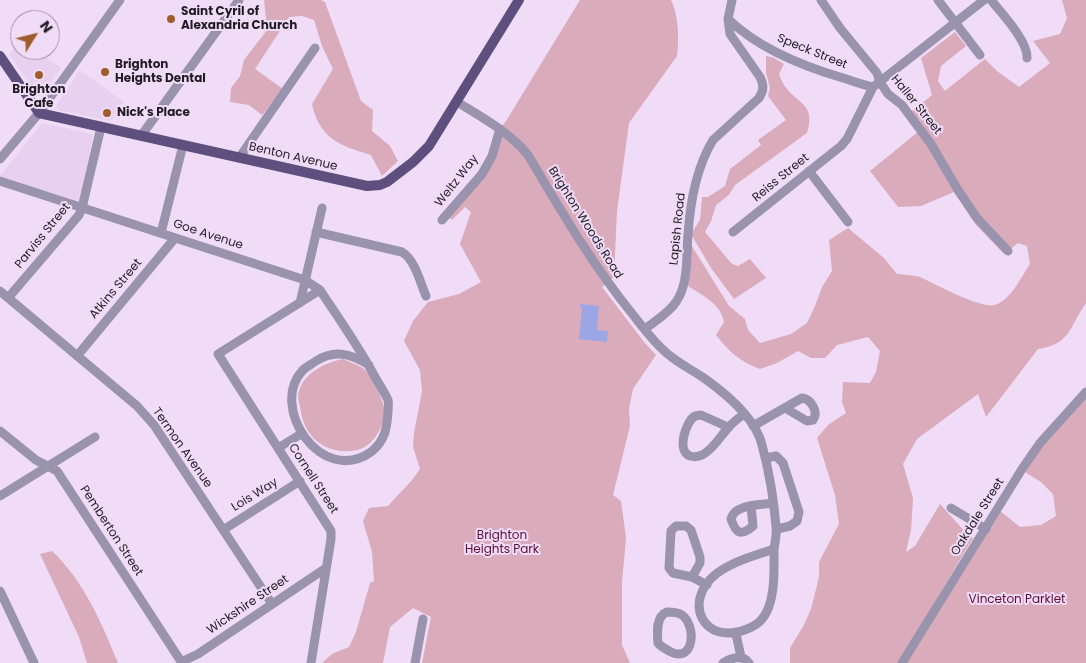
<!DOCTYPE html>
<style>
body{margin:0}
#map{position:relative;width:1086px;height:663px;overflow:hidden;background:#f0dcf7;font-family:Poppins,sans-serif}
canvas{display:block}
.north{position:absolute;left:10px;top:10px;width:50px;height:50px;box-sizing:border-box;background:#f0dcf7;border:1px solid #9e8fa3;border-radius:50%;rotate:54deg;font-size:14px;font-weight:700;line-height:20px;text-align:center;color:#221b24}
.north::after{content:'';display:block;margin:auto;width:18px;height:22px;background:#a05d2c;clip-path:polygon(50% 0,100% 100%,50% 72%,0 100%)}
</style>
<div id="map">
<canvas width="1086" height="663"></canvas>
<div class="north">N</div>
</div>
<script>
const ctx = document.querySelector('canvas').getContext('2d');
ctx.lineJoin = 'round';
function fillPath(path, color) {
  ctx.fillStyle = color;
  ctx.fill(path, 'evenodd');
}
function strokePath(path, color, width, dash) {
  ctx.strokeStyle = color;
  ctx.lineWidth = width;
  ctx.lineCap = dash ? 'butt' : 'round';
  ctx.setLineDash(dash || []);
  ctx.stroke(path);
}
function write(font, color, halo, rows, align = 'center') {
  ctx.font = font + ' Poppins,sans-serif';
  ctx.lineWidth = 4;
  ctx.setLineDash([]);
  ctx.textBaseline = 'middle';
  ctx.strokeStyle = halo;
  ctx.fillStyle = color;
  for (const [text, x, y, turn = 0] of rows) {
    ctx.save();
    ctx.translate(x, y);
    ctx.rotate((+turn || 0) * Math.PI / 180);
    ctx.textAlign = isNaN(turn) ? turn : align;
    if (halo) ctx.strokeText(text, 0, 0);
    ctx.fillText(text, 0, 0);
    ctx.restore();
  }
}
fillPath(new Path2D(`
 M 20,44 L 20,50 L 36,50 L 61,68 L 40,96 L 37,94 L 9,54 Z
 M 80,70 L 124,102 L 110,121 L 58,110 L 56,106 Z
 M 42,123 L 93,134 L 80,202 L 0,176 Z`), '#e8d0f1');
fillPath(new Path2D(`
 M 264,0 L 321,0 L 325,2 L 361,101 L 373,110 L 372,131 L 390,146 L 398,161 L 382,176 L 371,155 C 340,146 319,138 312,104 L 333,69 L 322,46 L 314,20 L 302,16 L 289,17 L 255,69 L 283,89 L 262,115 L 249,105 L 230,102 L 231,88 L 240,76 L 244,60 L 267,30 Z
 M 580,0 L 671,0 C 679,16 679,39 677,56 L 629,123 L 617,211 L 614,277 L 602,287 L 644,342 L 656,355 L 633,389 L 629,409 L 630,426 L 613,495 L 621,501 L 626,538 L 622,583 L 622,645 L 630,663 L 422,663 L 431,617 L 413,608 L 390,627 L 383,663 L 322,663 L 332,654 L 349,647 L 356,632 L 370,583 L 374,581 L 372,552 L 363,521 L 369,508 L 388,506 L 412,480 L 420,469 L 413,447 L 414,433 L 422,391 L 420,370 L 404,341 L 413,321 L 428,302 L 459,294 L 481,282 L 460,244 L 471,212 L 465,207 L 452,220 L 443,212 L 459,199 L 486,162 L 496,134 L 506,121 Z
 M 1062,0 L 1086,0 L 1086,303 C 1069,327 1071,344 1038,349 L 986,417 L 978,394 L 917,439 L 903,464 L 913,498 L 911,530 L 906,552 L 915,546 L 940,504 L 967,534 L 973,538 L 898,663 L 790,663 L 790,648 L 804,625 L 811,609 L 819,577 L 819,562 L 839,524 L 835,495 L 817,438 L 828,425 L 846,413 L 842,402 L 843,382 L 870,383 L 876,372 L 880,351 L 868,337 L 837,345 L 825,358 L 811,358 L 798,351 L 777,363 L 760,369 C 741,362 729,352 716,335 L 724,322 C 721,304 702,295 688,286 L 690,243 L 729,306 L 745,319 L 748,330 L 760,343 L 791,334 L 807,323 L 815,306 L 822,287 L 832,271 L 829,240 L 848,228 L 884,258 L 897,274 C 904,275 913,275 920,277 C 935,284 981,309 995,305 C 1011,300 1021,277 1030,264 L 1027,246 L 1018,243 L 1004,254 L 976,225 L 954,192 L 921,206 L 898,207 L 870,171 L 924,127 L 912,111 L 932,95 L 921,58 L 955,32 L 966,46 L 941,66 L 938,81 L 945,91 L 985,59 L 997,71 L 1019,87 L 1050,63 L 1033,41 L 1060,34 L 1067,18 Z
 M 766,56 L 774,58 L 784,64 L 779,74 C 781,79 783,85 787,89 C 802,106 815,106 807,133 L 735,185 L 729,195 L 716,205 L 711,221 L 705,232 L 732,264 L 738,266 L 750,259 L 766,278 L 734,299 L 711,268 L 691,234 L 700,220 L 702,197 L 708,197 L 725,186 L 730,169 L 761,145 L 758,140 L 786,120 L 768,96 L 770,88 L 766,73 Z
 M 343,359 C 352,363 363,366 369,374 C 372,377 374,383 376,387 C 386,406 388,418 376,436 C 369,446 361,450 351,451 C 322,453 303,435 300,406 C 299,402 297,395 299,391 C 305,372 325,363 343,359 Z
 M 1086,387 L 1086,663 L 903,663 L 1000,511 L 1020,527 L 1041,525 L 1056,516 L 1053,494 L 1041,482 L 1020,469 L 1037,443 Z
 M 52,551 C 83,580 102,623 118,663 L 87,663 L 79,637 L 40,554 Z`), '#d9abbb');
fillPath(new Path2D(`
 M 580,304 L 599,306 L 597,330 L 608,331 L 607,342 L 579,339 L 582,308 L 580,307 Z`), '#9da6e5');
strokePath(new Path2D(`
 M 821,0 L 840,28 L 877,73 L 880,82 L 888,94 L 902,105 L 931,144 L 958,190 L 977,218 L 1008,251
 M 938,0 L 980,55
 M 991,0 C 1002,14 1028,41 1027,58
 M 728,19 C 759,49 802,66 843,78 C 853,81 863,85 873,87 L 984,0
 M 457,102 C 483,118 509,132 528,155 C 561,211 593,266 634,316 C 644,329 656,345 669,355 C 680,364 692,370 704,378 C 725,393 756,419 762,445 C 769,471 774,500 776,527 C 777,534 775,542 774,549 C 774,569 776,603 762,619 C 759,623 752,627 747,629 C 703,647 682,601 716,574 C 733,561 754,556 774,549
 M 141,136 L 239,0
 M 239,158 L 315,48
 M 0,159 L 39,113 L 120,0
 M 809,171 L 848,222
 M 0,181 L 305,280 L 320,290 C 339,319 359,347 375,377 C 379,384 385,393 388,400 C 389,404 388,408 388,412 C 387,428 385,441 371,452 C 321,487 268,406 303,370 C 306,367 312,364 316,361 C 335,349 351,354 369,365
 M 442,220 L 482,174 L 492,156 L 500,129
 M 316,232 L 402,252 C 415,260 420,282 426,296
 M 733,232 L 841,146 L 847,139 L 873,87
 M 161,233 L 183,145
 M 0,291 L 137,406 L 154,425 L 272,604
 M 8,298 L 79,215 L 82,208 L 101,127
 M 300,303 L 322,208
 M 645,329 C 655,321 669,313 676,302 C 689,283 686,257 688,235 C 690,203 696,168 713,140 L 759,98 C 764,90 764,85 760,77 L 730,34 L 728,19 L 732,0
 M 77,356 L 175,238
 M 753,426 L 802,398 C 811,399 819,412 813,420 L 807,421 L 785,408
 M 728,427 L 701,415 L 695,416 C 686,421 676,451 690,456 C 694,457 698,457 702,455 C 714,449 720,436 729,427 C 733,422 739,418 744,414
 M 0,431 L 36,460 L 57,471 L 182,663
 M 278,448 L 301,434
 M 766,458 L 776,456 L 783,463 L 799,512 L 797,521 L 790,526 L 777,529
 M 0,496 L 95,437
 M 751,506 L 753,526 C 740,537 736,533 731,519 C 734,504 761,505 773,503
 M 951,508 L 986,529
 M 223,530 L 300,481
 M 692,577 L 700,563 L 700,557 L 691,530 L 686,526 L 676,526 L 671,531 L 669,568 L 673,573 L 692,577 L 707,585
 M 0,591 L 34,663
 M 667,612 C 672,612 678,612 682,615 C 697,626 694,663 671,652 C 666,649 661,647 658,643 C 657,632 656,616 667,612 Z
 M 736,634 L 741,657
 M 181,662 L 198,654 L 326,568
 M 311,663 L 331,539 L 331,531 L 218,354 L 320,290
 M 415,663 L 423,619
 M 723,663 C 731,658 743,654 749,663
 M 902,663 L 1022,469 L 1040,443 L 1086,392`), '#9a93ae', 9);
strokePath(new Path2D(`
 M 0,56 L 39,113 L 367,186 L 380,185 L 387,182 L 413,162 L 429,146 L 519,0`), '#5d4f7e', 10);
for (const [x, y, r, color] of [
 [171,19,5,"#a05d2c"],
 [105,72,5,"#a05d2c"],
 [39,75,5,"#a05d2c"],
 [107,113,5,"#a05d2c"]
]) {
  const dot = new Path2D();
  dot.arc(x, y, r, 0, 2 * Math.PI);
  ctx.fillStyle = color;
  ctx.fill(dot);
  strokePath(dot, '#f0dcf7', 2);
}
write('bold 12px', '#221b24', '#f0dcf7', [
 ["Saint Cyril of",181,12],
 ["Alexandria Church",181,26],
 ["Brighton",115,65],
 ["Heights Dental",115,79],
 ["Brighton",39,90,"center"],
 ["Cafe",39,104,"center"],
 ["Nick's Place",117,113]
], 'left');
write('12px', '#221b24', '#f0dcf7', [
 ["Speck Street",812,52,22],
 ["Haller Street",916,105,51],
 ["Benton Avenue",293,157,13],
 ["Reiss Street",781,178,-39],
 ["Weltz Way",457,181,-52],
 ["Brighton Woods Road",585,223,58],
 ["Lapish Road",678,229,-84],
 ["Goe Avenue",208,235,18],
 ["Parviss Street",43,236,-51],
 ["Atkins Street",116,289,-50],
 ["Termon Avenue",182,448,55],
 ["Cornell Street",313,479,57],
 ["Lois Way",255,495,-32],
 ["Oakdale Street",978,517,-58],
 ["Pemberton Street",111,531,57],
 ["Wickshire Street",248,605,-34]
]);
write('12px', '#5f0c36', '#f0dcf7', [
 ["Brighton",502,536],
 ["Heights Park",502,550],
 ["Vinceton Parklet",1017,600]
]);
</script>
